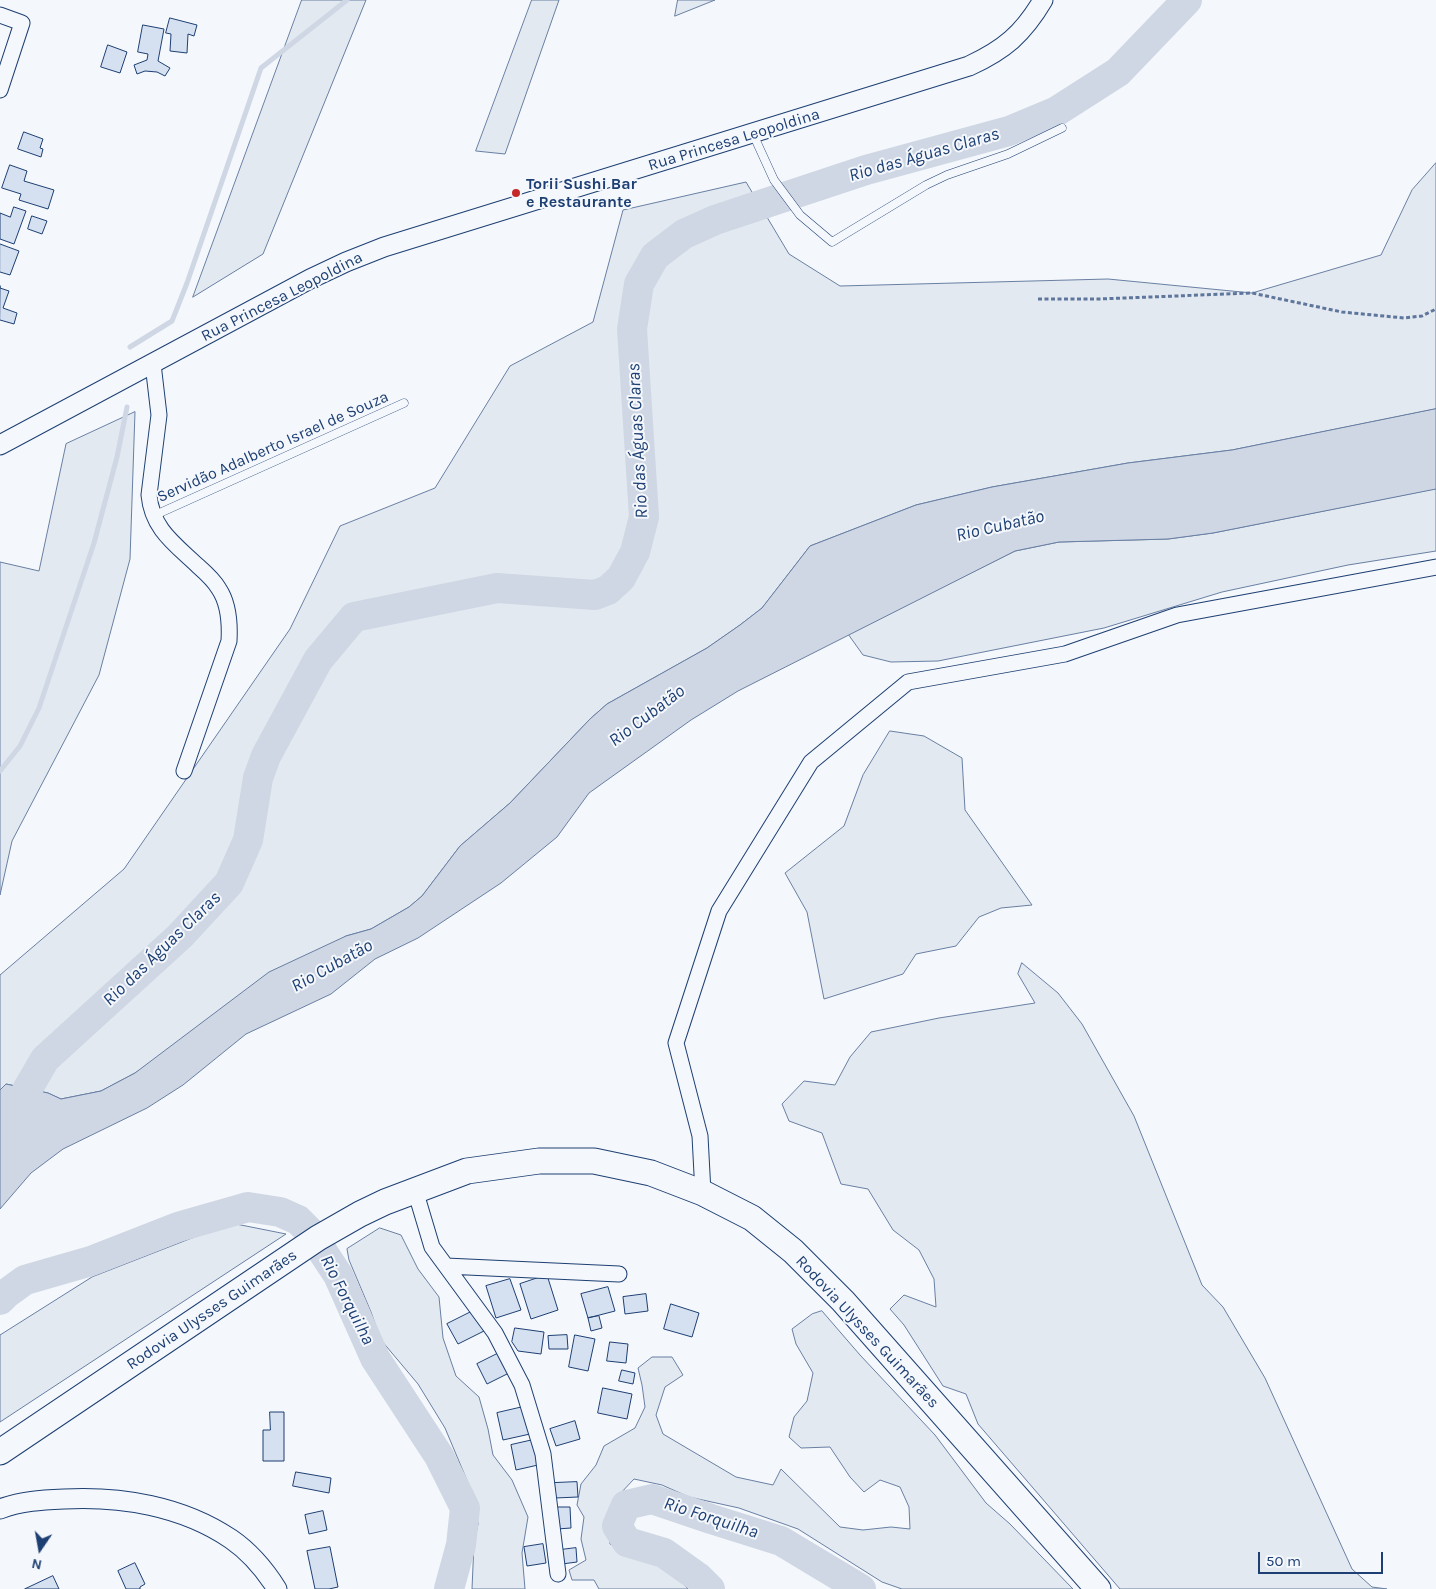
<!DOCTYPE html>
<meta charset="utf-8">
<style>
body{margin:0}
#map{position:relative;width:1436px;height:1589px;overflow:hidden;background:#f4f7fb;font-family:Karla,sans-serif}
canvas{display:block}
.north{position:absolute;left:15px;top:1524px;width:50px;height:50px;-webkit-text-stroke:4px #f4f7fb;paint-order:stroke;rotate:192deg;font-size:14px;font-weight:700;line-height:20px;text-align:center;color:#1d3f73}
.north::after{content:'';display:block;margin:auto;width:18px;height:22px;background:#1d3f73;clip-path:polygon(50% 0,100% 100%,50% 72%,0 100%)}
.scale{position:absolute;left:1258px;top:1552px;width:125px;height:22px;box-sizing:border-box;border:2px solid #1d3f73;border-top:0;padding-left:6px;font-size:15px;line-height:18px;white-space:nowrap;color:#1d3f73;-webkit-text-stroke:4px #f4f7fb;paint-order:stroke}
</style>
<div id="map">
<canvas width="1436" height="1589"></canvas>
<div class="north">N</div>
<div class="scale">50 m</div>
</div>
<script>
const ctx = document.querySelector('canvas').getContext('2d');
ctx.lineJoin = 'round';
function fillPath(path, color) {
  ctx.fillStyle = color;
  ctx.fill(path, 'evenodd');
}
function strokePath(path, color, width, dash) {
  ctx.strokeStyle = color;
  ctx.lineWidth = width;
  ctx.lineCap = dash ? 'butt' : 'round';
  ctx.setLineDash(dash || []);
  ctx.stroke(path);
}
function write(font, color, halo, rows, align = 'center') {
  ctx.font = font + ' Karla,sans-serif';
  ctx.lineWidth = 4;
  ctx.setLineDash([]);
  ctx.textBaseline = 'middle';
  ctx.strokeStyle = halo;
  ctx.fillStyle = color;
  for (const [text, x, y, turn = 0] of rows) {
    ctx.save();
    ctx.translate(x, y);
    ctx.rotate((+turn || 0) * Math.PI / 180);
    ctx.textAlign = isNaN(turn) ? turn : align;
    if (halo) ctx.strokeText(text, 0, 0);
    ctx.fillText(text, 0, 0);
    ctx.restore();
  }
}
const green = new Path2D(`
 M 302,0 L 366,0 L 263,254 L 193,297 Z
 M 532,0 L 559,0 L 505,154 L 476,151 Z
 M 678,0 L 715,0 L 675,16 Z
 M 1436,163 L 1436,409 L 1232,450 L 1128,463 L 992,487 L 916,505 L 810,546 L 762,608 L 740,625 L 707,648 L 607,704 L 590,719 L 510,803 L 460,846 L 422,896 L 409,907 L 371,929 L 346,936 L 135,1073 L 101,1091 L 61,1099 L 48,1093 L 6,1084 L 0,1090 L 0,975 L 124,869 L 290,629 L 340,526 L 435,488 L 510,366 L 593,322 L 623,210 L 746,182 L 789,254 L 840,286 L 1108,279 L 1252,293 L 1381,255 L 1412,190 Z
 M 135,412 L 130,559 L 99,675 L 12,841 L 0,895 L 0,562 L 39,571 L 66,444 Z
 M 1436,489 L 1436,551 L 1348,565 L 1222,592 L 1104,628 L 938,661 L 891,662 L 863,655 L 848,634 L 1015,551 L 1059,542 L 1168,539 L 1213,533 Z
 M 890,731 L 924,736 L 962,758 L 965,810 L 1032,905 L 1001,908 L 979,917 L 956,946 L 916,954 L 903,974 L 824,999 L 807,912 L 785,873 L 844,826 L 863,775 Z
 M 1022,963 L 1058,993 L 1082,1024 L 1134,1116 L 1202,1285 L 1223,1307 L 1265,1378 L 1352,1569 L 1372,1587 L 1387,1589 L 1120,1589 L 978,1424 L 966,1394 L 943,1386 L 904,1325 L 890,1309 L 904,1295 L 936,1307 L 934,1279 L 919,1250 L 893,1230 L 868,1189 L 841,1184 L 822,1133 L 789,1121 L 782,1104 L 804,1081 L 835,1085 L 850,1057 L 871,1032 L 939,1018 L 1035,1003 L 1018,974 Z
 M 231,1223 L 286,1234 L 0,1422 L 0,1335 L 92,1277 Z
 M 380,1228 L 401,1235 L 418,1269 L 439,1297 L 443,1338 L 456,1376 L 479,1397 L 488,1429 L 493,1455 L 512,1480 L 528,1517 L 522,1553 L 525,1589 L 472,1589 L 474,1543 L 478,1524 L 474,1497 L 445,1428 L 418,1384 L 381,1340 L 371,1312 L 349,1260 L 347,1249 Z
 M 822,1311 L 860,1355 L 935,1435 L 986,1503 L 1010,1524 L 1073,1589 L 902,1589 L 882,1582 L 798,1529 L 739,1508 L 689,1497 L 662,1485 L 634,1479 L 618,1496 L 610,1521 L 610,1544 L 640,1556 L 668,1569 L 688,1589 L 599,1589 L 594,1580 L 572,1580 L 569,1570 L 586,1560 L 581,1539 L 584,1517 L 577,1505 L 581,1484 L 596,1465 L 604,1446 L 635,1428 L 645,1407 L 642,1385 L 638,1368 L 652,1357 L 672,1357 L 683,1375 L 665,1387 L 656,1415 L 663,1434 L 736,1477 L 773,1485 L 781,1469 L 840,1527 L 863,1530 L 891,1527 L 910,1529 L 909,1507 L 900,1487 L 880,1480 L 864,1492 L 850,1477 L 830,1447 L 801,1448 L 789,1437 L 794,1417 L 807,1401 L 813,1373 L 796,1344 L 792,1329 L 812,1314 Z`);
fillPath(green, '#e3e9f0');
strokePath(green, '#687fa3', 1);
const water = new Path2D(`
 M 1436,409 L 1436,489 L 1213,533 L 1168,539 L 1059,542 L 1015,551 L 738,691 L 691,720 L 589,793 L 557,837 L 501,883 L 418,938 L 375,959 L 331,994 L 246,1034 L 183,1085 L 147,1108 L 63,1149 L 31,1173 L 0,1209 L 0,1090 L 6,1084 L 48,1093 L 61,1099 L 101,1091 L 135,1073 L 269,972 L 346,936 L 371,929 L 409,907 L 422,896 L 460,846 L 510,803 L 590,719 L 607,704 L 707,648 L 740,625 L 762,608 L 810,546 L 916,505 L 992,487 L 1128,463 L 1232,450 Z`);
fillPath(water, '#cfd7e4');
strokePath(water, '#687fa3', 1);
strokePath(new Path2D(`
 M 130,347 L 172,321 L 187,283 L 261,68 L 347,0
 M 0,771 L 20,746 L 39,708 L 94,543 L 117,457 L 127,407`), '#cfd7e4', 5);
strokePath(new Path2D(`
 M 17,1127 L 27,1090 L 45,1059 L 180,936 L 229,883 L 248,840 L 258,778 L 266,756 L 318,660 L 354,617 L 497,588 L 595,595 L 608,590 L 621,578 L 635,552 L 644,517 L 632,329 L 639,284 L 655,256 L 684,234 L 715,220 L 866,170 L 1009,131 L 1057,111 L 1118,72 L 1187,0
 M 0,1300 L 7,1293 L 25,1280 L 91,1261 L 178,1227 L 248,1207 L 280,1212 L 298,1220 L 309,1231 L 338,1275 L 375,1358 L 439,1456 L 465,1508 L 461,1545 L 449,1589
 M 710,1589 L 699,1578 L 664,1553 L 627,1542 L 617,1526 L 626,1505 L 652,1499 L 711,1519 L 781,1541 L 861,1589`), '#cfd7e4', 30);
const building = new Path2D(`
 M 170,18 L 197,25 L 194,36 L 188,34 L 187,53 L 170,51 L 171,34 L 166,33 Z
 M 143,25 L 164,29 L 158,61 L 170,68 L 165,76 L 157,72 L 145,71 L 137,74 L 134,65 L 147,60 L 148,54 L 138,52 Z
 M 108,45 L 127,52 L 120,73 L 101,67 Z
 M 24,132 L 43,139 L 40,148 L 43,149 L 41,157 L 18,149 Z
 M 10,165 L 27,171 L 24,181 L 54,190 L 48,209 L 19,200 L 21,194 L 2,188 Z
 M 14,207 L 26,211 L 14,244 L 0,239 L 0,213 L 10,217 Z
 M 32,216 L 47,221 L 42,234 L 28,229 Z
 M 0,244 L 19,251 L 10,275 L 0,272 Z
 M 0,286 L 0,288 L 9,291 L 3,308 L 17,313 L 14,324 L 0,320 Z
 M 547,1275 L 558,1310 L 531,1319 L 520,1284 Z
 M 510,1279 L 521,1310 L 496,1318 L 486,1286 Z
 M 608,1287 L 615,1311 L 588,1318 L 581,1294 Z
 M 646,1294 L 648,1311 L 625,1314 L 623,1297 Z
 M 671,1304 L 699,1313 L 692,1337 L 664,1329 Z
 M 473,1311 L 484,1331 L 458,1344 L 447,1324 Z
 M 599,1316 L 602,1328 L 591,1331 L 588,1318 Z
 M 515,1328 L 544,1332 L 541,1354 L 518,1351 L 512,1342 Z
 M 567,1335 L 568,1349 L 549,1349 L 548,1336 Z
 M 575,1335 L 595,1339 L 588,1371 L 569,1367 Z
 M 610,1342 L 628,1344 L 626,1363 L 607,1361 Z
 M 499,1353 L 509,1373 L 487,1384 L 477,1364 Z
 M 622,1370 L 635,1373 L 633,1384 L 619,1381 Z
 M 603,1388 L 632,1394 L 627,1419 L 598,1413 Z
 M 523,1407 L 530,1434 L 503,1440 L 497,1413 Z
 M 270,1412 L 284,1412 L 284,1461 L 263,1461 L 263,1430 L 270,1430 Z
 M 575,1421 L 580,1439 L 556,1446 L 550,1429 Z
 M 533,1440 L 538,1465 L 516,1470 L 511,1445 Z
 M 296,1472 L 331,1478 L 329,1493 L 293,1486 Z
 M 577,1482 L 578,1497 L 555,1498 L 554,1483 Z
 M 557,1507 L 570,1507 L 571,1528 L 557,1529 Z
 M 323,1511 L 327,1530 L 309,1534 L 305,1515 Z
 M 543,1544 L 546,1563 L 527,1566 L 524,1547 Z
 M 330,1547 L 338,1587 L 329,1589 L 315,1589 L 307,1551 Z
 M 576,1548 L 577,1562 L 562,1564 L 560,1550 Z
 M 135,1563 L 145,1584 L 140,1587 L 140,1589 L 126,1589 L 118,1571 Z
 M 53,1576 L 59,1589 L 25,1589 Z`);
fillPath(building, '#d5e0f0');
strokePath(building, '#1d3f73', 1);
const service = new Path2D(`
 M 753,134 L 774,180 L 800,215 L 832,242 L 926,185 L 947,175 L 1008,154 L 1062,128
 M 153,516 L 404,403`);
const minor = new Path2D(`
 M 0,15 L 22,23 L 0,90
 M 153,364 L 159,415 L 149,495 C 152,529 175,544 198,566 C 206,573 214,580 219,589 C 229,604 230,623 229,641 L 184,771
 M 415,1190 L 432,1247 L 495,1333 L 522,1385 L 543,1454 L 558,1574
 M 703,1193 L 700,1136 L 676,1043 L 719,911 L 811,762 L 908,682 L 1065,654 L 1177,615 L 1436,567
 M 446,1266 L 619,1274`);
const tertiary = new Path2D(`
 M 0,445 L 310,279 L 346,262 L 384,247 L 969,66 C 1004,50 1023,34 1043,0
 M 0,1509 C 21,1501 42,1500 64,1499 C 121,1496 182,1506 231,1539 C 250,1552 265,1570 277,1589`);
const trunk = new Path2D(`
 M 0,1452 L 318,1238 L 360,1214 L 385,1202 L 467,1171 L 539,1161 L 594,1161 L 651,1173 L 703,1193 L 752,1218 L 793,1251 L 843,1301 L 1098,1589`);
strokePath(service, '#1d3f73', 9);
strokePath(minor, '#1d3f73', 17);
strokePath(tertiary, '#1d3f73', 21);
strokePath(trunk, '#1d3f73', 27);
strokePath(new Path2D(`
 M 1038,299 L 1099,299 L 1252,293 L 1342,312 L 1404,318 L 1422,316 L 1436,309`), '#5e769c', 3, [4, 2.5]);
strokePath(service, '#f4f7fb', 8);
strokePath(minor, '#f4f7fb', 15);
strokePath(tertiary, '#f4f7fb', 19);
strokePath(trunk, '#f4f7fb', 25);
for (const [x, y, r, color] of [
 [516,193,5,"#c62828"]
]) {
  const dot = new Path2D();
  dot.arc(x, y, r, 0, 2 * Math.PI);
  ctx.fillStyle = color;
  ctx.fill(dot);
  strokePath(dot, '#f4f7fb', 2);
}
write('16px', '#1d3f73', '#f4f7fb', [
 ["Rua Princesa Leopoldina",734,140,-17],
 ["Rua Princesa Leopoldina",282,297,-27],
 ["Servidão Adalberto Israel de Souza",273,447,-24],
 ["Rodovia Ulysses Guimarães",212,1310,-34],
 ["Rodovia Ulysses Guimarães",867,1332,47]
]);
write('bold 16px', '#1d3f73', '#f4f7fb', [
 ["Torii Sushi Bar",526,184],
 ["e Restaurante",526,202]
], 'left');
write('italic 18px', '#1d3f73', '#f4f7fb', [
 ["Rio das Águas Claras",924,155,-16],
 ["Rio das Águas Claras",638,441,-93],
 ["Rio Cubatão",1000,526,-13],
 ["Rio Cubatão",647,716,-37],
 ["Rio das Águas Claras",162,949,-44],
 ["Rio Cubatão",332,966,-29],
 ["Rio Forquilha",347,1300,63],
 ["Rio Forquilha",711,1518,18]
]);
</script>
